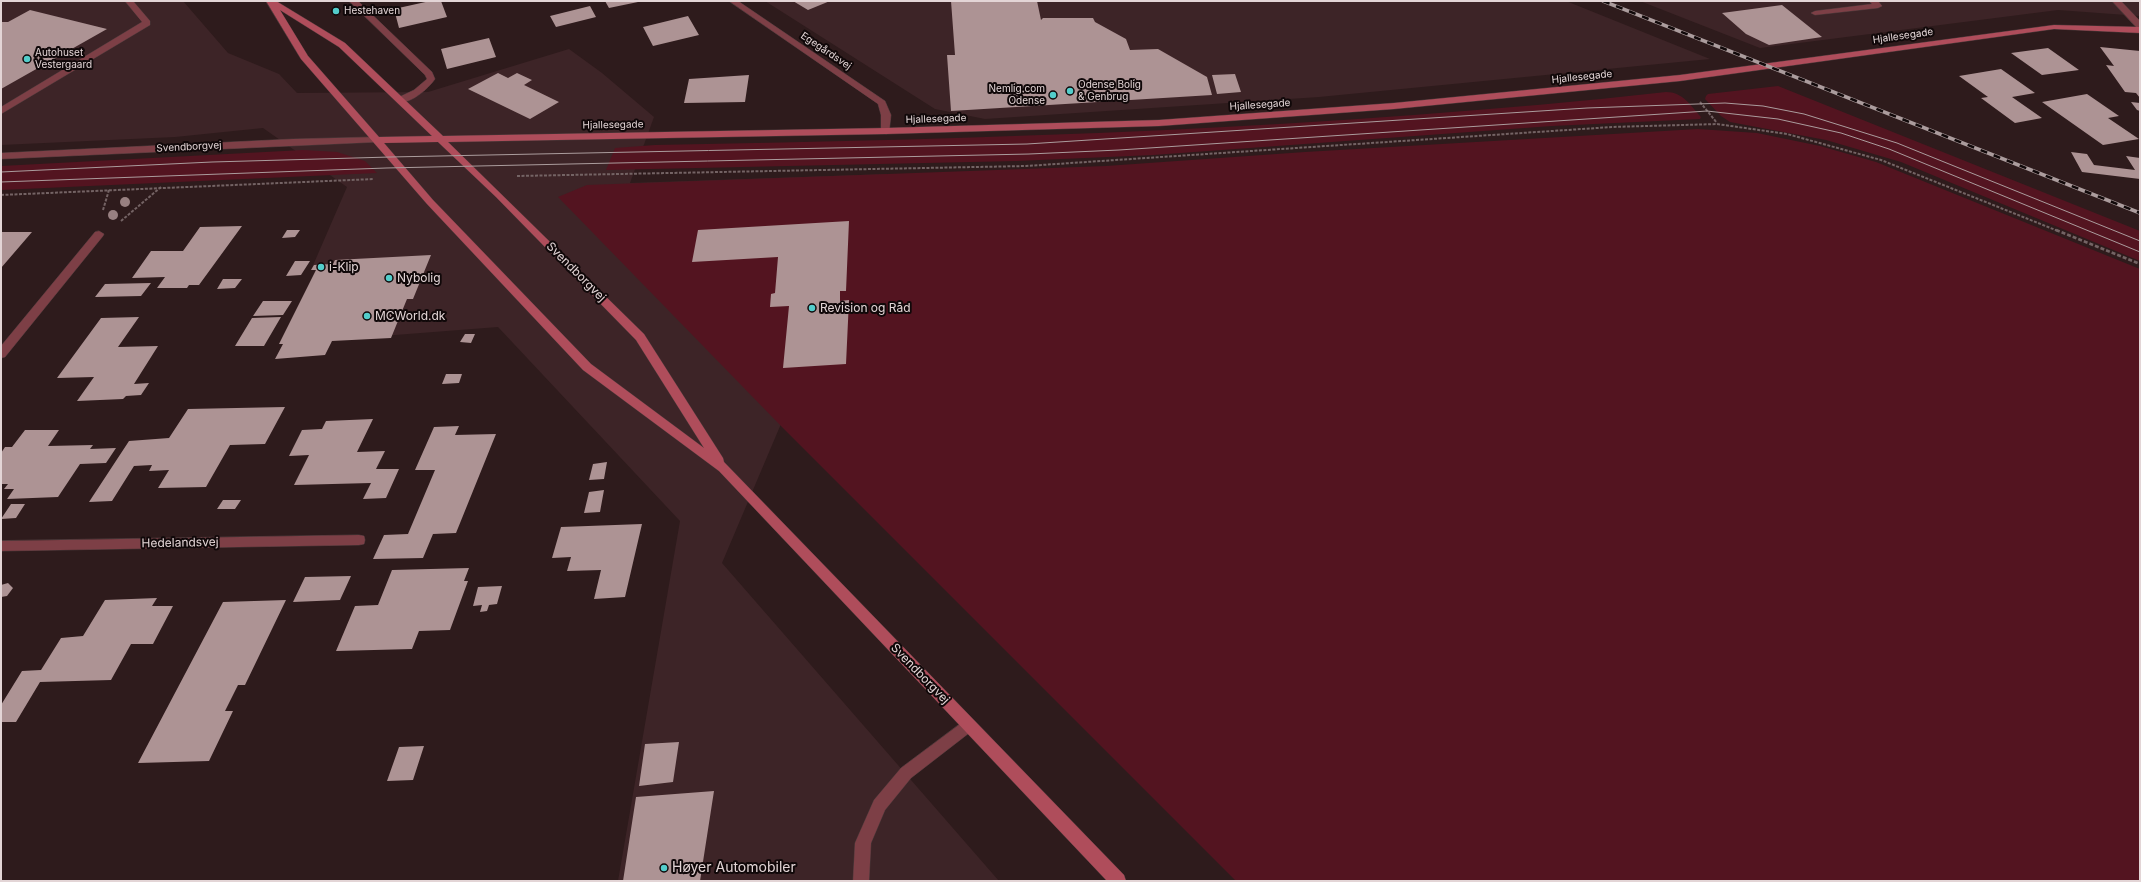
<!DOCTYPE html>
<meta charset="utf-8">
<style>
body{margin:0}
#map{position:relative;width:2141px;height:882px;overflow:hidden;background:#2e1b1c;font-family:Inter,sans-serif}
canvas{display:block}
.frame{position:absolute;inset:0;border:2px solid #e3d5d6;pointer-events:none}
</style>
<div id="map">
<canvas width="2141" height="882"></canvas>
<div class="frame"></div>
</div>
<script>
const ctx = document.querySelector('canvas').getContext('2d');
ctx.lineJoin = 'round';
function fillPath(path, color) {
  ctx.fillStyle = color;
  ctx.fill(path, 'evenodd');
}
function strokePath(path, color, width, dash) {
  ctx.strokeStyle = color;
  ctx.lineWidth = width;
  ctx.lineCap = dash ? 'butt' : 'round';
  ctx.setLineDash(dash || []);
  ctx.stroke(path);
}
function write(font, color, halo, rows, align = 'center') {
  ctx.font = font + ' Inter,sans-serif';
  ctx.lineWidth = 4;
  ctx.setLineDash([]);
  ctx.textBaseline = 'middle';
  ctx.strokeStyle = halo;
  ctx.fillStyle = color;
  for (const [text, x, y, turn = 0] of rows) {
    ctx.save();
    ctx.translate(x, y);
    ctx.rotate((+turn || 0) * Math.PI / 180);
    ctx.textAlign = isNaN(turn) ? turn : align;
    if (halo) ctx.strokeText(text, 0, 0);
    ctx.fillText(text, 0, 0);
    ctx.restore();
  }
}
fillPath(new Path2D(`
 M 1,1 L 183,1 L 228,53 L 279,74 L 297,93 L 428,92 L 569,49 L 602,73 L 654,117 L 630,183 L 887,174 L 722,563 L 999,881 L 618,881 L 680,521 L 498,327 L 279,344 L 316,270 L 311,270 L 347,187 L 263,128 L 175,137 L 1,145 Z
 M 765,1 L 1566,1 L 1710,59 L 1319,97 L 985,119 L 935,109 Z
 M 1640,1 L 2140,1 L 2140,16 L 2058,10 L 1760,48 Z`), '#3d2427');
fillPath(new Path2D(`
 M 1778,86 L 2140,231 L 2140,261 L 1901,162 L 1826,140 L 1730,122 L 1721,116 L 1705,99 L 1706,96 L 1708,94 Z
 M 1666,92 C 1683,92 1690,105 1701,117 L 1700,119 L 1552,126 L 1153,155 L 1017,161 L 606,170 L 615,148 L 655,145 C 993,139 1330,129 1666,92 Z
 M 1698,129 L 1757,133 L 1820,146 L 1876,162 L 2140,269 L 2140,881 L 1236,881 L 780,425 L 558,197 L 587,185 L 1106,166 L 1305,152 Z
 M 303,150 L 337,152 L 365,161 L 377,173 L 1,190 L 1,166 Z`), '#531420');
fillPath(new Path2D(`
 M 430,1 L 441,1 L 447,17 L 399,28 L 394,9 Z
 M 605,1 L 638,1 L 638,2 L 609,8 Z
 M 793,1 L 830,1 L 808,10 Z
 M 951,1 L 1037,1 L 1041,20 L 1043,18 L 1093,18 L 1095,22 L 1126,39 L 1130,50 L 1158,49 L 1207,77 L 1212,95 L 951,111 L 947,55 L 955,55 Z
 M 1782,5 L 1822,37 L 1769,45 L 1746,34 L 1722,13 Z
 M 590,6 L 596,17 L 556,27 L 550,16 Z
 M 30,10 L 107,29 L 1,89 L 1,22 L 8,22 Z
 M 688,16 L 699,35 L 653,46 L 643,27 Z
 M 489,38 L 496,57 L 447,69 L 441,49 Z
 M 2100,47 L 2140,51 L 2140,98 L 2136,93 L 2125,92 L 2106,65 L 2114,66 Z
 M 2048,48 L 2079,70 L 2042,75 L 2011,53 Z
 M 2001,69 L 2035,93 L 2012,97 L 2042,118 L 2015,123 L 1981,98 L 1988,97 L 1959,76 Z
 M 498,73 L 508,78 L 517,73 L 532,80 L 524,85 L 559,102 L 530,119 L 468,89 Z
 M 1235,74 L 1241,92 L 1217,94 L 1212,75 Z
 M 749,75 L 745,102 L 684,103 L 689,79 Z
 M 2087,94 L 2119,116 L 2108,118 L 2139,139 L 2103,145 L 2042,102 Z
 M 2131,102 L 2140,103 L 2140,111 L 2137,110 Z
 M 2071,152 L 2087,154 L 2094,165 L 2135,170 L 2126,156 L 2140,158 L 2140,179 L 2082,172 Z
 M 849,221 L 846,291 L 840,291 L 840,301 L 849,300 L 846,364 L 783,368 L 789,306 L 770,307 L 771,294 L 775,293 L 778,257 L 692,262 L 698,230 Z
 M 242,226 L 199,285 L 189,285 L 187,288 L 157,288 L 165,277 L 132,278 L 151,251 L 183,251 L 200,227 Z
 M 287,230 L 300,230 L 295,237 L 282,238 Z
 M 1,232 L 32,232 L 1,268 Z
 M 431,255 L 413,299 L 407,299 L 391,338 L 332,341 L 325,355 L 275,359 L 283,344 L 279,344 L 316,270 L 311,270 L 314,265 L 333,264 L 335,260 Z
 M 295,261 L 310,261 L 301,275 L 286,276 Z
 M 223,279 L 242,279 L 235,288 L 217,289 Z
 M 151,283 L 141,296 L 95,297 L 105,284 Z
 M 263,301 L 292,301 L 283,315 L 253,316 Z
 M 139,317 L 118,347 L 158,346 L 134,384 L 149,383 L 141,395 L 126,396 L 123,399 L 77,401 L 94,377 L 57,378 L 101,318 Z
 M 281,317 L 264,346 L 235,346 L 252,318 Z
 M 465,334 L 475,334 L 471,343 L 460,342 Z
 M 446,374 L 462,374 L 459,383 L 442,384 Z
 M 285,407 L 265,444 L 230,445 L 206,487 L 158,488 L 169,470 L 149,471 L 152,465 L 134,466 L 112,501 L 89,502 L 129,441 L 169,438 L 188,409 Z
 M 373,419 L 357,452 L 385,451 L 376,469 L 399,469 L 386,498 L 363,499 L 371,483 L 294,485 L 309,455 L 289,456 L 302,430 L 322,429 L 326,421 Z
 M 459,426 L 455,435 L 496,434 L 456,533 L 433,534 L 423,558 L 373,559 L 384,535 L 408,534 L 435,470 L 415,470 L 434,427 Z
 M 25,430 L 59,430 L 48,446 L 93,445 L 90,449 L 116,448 L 106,463 L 80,464 L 58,497 L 7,499 L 14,489 L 4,489 L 8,484 L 1,484 L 1,453 L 5,447 L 12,447 Z
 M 607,462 L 604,479 L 589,480 L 593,464 Z
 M 604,490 L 600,512 L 584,513 L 589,492 Z
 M 223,500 L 241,500 L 235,509 L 217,509 Z
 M 11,504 L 25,504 L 16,518 L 1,519 Z
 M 642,524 L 625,597 L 594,599 L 601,570 L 567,571 L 571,557 L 552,558 L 561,527 Z
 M 469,568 L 464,581 L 468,581 L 450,630 L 419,631 L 412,649 L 336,651 L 355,606 L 378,605 L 392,570 Z
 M 351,576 L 340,600 L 293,602 L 305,577 Z
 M 8,583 L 13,588 L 7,596 L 1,597 L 1,585 Z
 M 502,586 L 497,604 L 489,605 L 487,611 L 480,612 L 482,605 L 473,606 L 478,587 Z
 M 157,598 L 152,606 L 173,606 L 153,644 L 131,644 L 111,680 L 40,682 L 16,722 L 1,722 L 1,705 L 22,671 L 41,670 L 61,638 L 83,636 L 105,600 Z
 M 286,600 L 245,685 L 238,685 L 225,711 L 233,711 L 209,761 L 138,763 L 223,602 Z
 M 679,742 L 673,782 L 639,786 L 645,744 Z
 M 424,746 L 413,780 L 387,781 L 399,747 Z
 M 714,791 L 700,881 L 623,881 L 636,797 Z`), '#ad9394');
const lane = new Path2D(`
 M 125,1 L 133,1 L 150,21 L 150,25 L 1,114 L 1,107 L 142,22 Z
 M 1869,1 L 1878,1 L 1882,6 L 1878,8 L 1815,15 L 1811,13 L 1815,11 L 1872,4 Z
 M 968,718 L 973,720 L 975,725 L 973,730 L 911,778 L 885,810 L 871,843 L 869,881 L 853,881 L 855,843 L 874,800 L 901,768 Z`);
const street = new Path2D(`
 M 349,1 L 358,1 L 432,72 L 435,79 C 428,89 410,105 397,102 L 397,98 L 414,90 L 427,79 L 425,75 Z
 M 729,1 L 738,1 L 885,101 L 891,115 L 889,133 L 886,134 L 881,131 L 881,115 L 878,104 Z
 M 2112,1 L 2121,1 L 2140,21 L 2140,28 L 2137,28 Z
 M 376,137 L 379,138 L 379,142 L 1,159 L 1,153 L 293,139 Z
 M 99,231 L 104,234 L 103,236 L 5,357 L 1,358 L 1,346 L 95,232 Z
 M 359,535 L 364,536 L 365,540 L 364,544 L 359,545 L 1,551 L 1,541 Z`);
const secondary = new Path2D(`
 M 266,1 L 276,1 L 345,43 L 443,136 L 886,128 L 1159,120 L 1394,103 L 1680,75 L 2054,25 L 2140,27 L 2140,33 L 2054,29 L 1680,81 L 1394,109 L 1159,126 L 886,134 L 448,142 L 644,334 L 723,458 L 724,462 L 1124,875 L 1126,881 L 1107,881 L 719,471 L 583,370 L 427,204 L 301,59 ZM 280,10 L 339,47 L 432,136 L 379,137 L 308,56 ZM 438,142 L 496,197 L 636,340 L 704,448 L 591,364 L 433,200 L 384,143 Z`);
strokePath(lane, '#4b393a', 1);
strokePath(street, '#4b393a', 1);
strokePath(secondary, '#4b393a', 1);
strokePath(new Path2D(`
 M 1700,102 L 1717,123
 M 517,176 L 1026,166 L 1612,127 L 1717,124 L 1787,134 L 1881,160 L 2058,231
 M 1,195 L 374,179
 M 103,210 L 109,190
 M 121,221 L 161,187`), '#746364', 2, [3, 1.5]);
strokePath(new Path2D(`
 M 2056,230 L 2140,264`), '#746364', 2.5, [4, 2]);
fillPath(lane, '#7d3f46');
fillPath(street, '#7d3f46');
fillPath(secondary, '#af4d5b');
strokePath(new Path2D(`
 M 1,172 L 212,162 L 390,157 L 1027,144 L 1587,108 L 1725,103 L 1763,106 L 1804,114 L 1897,143 L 2140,241
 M 1,182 L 386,168 L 1029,154 L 1119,150 L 1707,111 L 1778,119 L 1841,133 L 1889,149 L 2140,252`), '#ab9c9d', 1);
const rail = new Path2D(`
 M 1603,1 L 2140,213`);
strokePath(rail, '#ab9c9d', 3.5);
strokePath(rail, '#100809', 2.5, [7]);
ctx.fillStyle = '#988081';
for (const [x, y] of [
 [125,202],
 [113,215]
]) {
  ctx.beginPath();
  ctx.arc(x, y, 5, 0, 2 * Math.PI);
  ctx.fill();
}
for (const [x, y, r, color] of [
 [336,11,4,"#53cdcb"],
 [27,59,4,"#53cdcb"],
 [1070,91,4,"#53cdcb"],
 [1053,95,4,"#53cdcb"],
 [321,267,4,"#53cdcb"],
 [389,278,4,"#53cdcb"],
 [812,308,4,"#53cdcb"],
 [367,316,4,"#53cdcb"],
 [664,868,4,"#53cdcb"]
]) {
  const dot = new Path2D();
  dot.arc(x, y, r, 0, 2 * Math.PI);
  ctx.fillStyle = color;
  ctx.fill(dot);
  strokePath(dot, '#100809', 1.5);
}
write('10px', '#e3d5d6', '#100809', [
 ["Hestehaven",344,11],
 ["Autohuset",35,53],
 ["Vestergaard",35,65],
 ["Odense Bolig",1078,85],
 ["& Genbrug",1078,97],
 ["Nemlig.com",1045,89,"right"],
 ["Odense",1045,101,"right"]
], 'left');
write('10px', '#e3d5d6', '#100809', [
 ["Hjallesegade",1903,36,-8],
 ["Egegårdsvej",826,51,34],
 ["Hjallesegade",1582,77,-6],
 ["Hjallesegade",1260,105,-4],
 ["Hjallesegade",936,119,-2],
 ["Hjallesegade",613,125,-1],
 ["Svendborgvej",189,147,-3]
]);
write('12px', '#e3d5d6', '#100809', [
 ["i-Klip",329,267],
 ["Nybolig",397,278],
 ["Revision og Råd",820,308],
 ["MCWorld.dk",375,316]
], 'left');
write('12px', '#e3d5d6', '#100809', [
 ["Svendborgvej",576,272,45],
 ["Hedelandsvej",180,543,-1],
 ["Svendborgvej",920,674,46]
]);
write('14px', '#e3d5d6', '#100809', [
 ["Høyer Automobiler",672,868]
], 'left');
</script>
